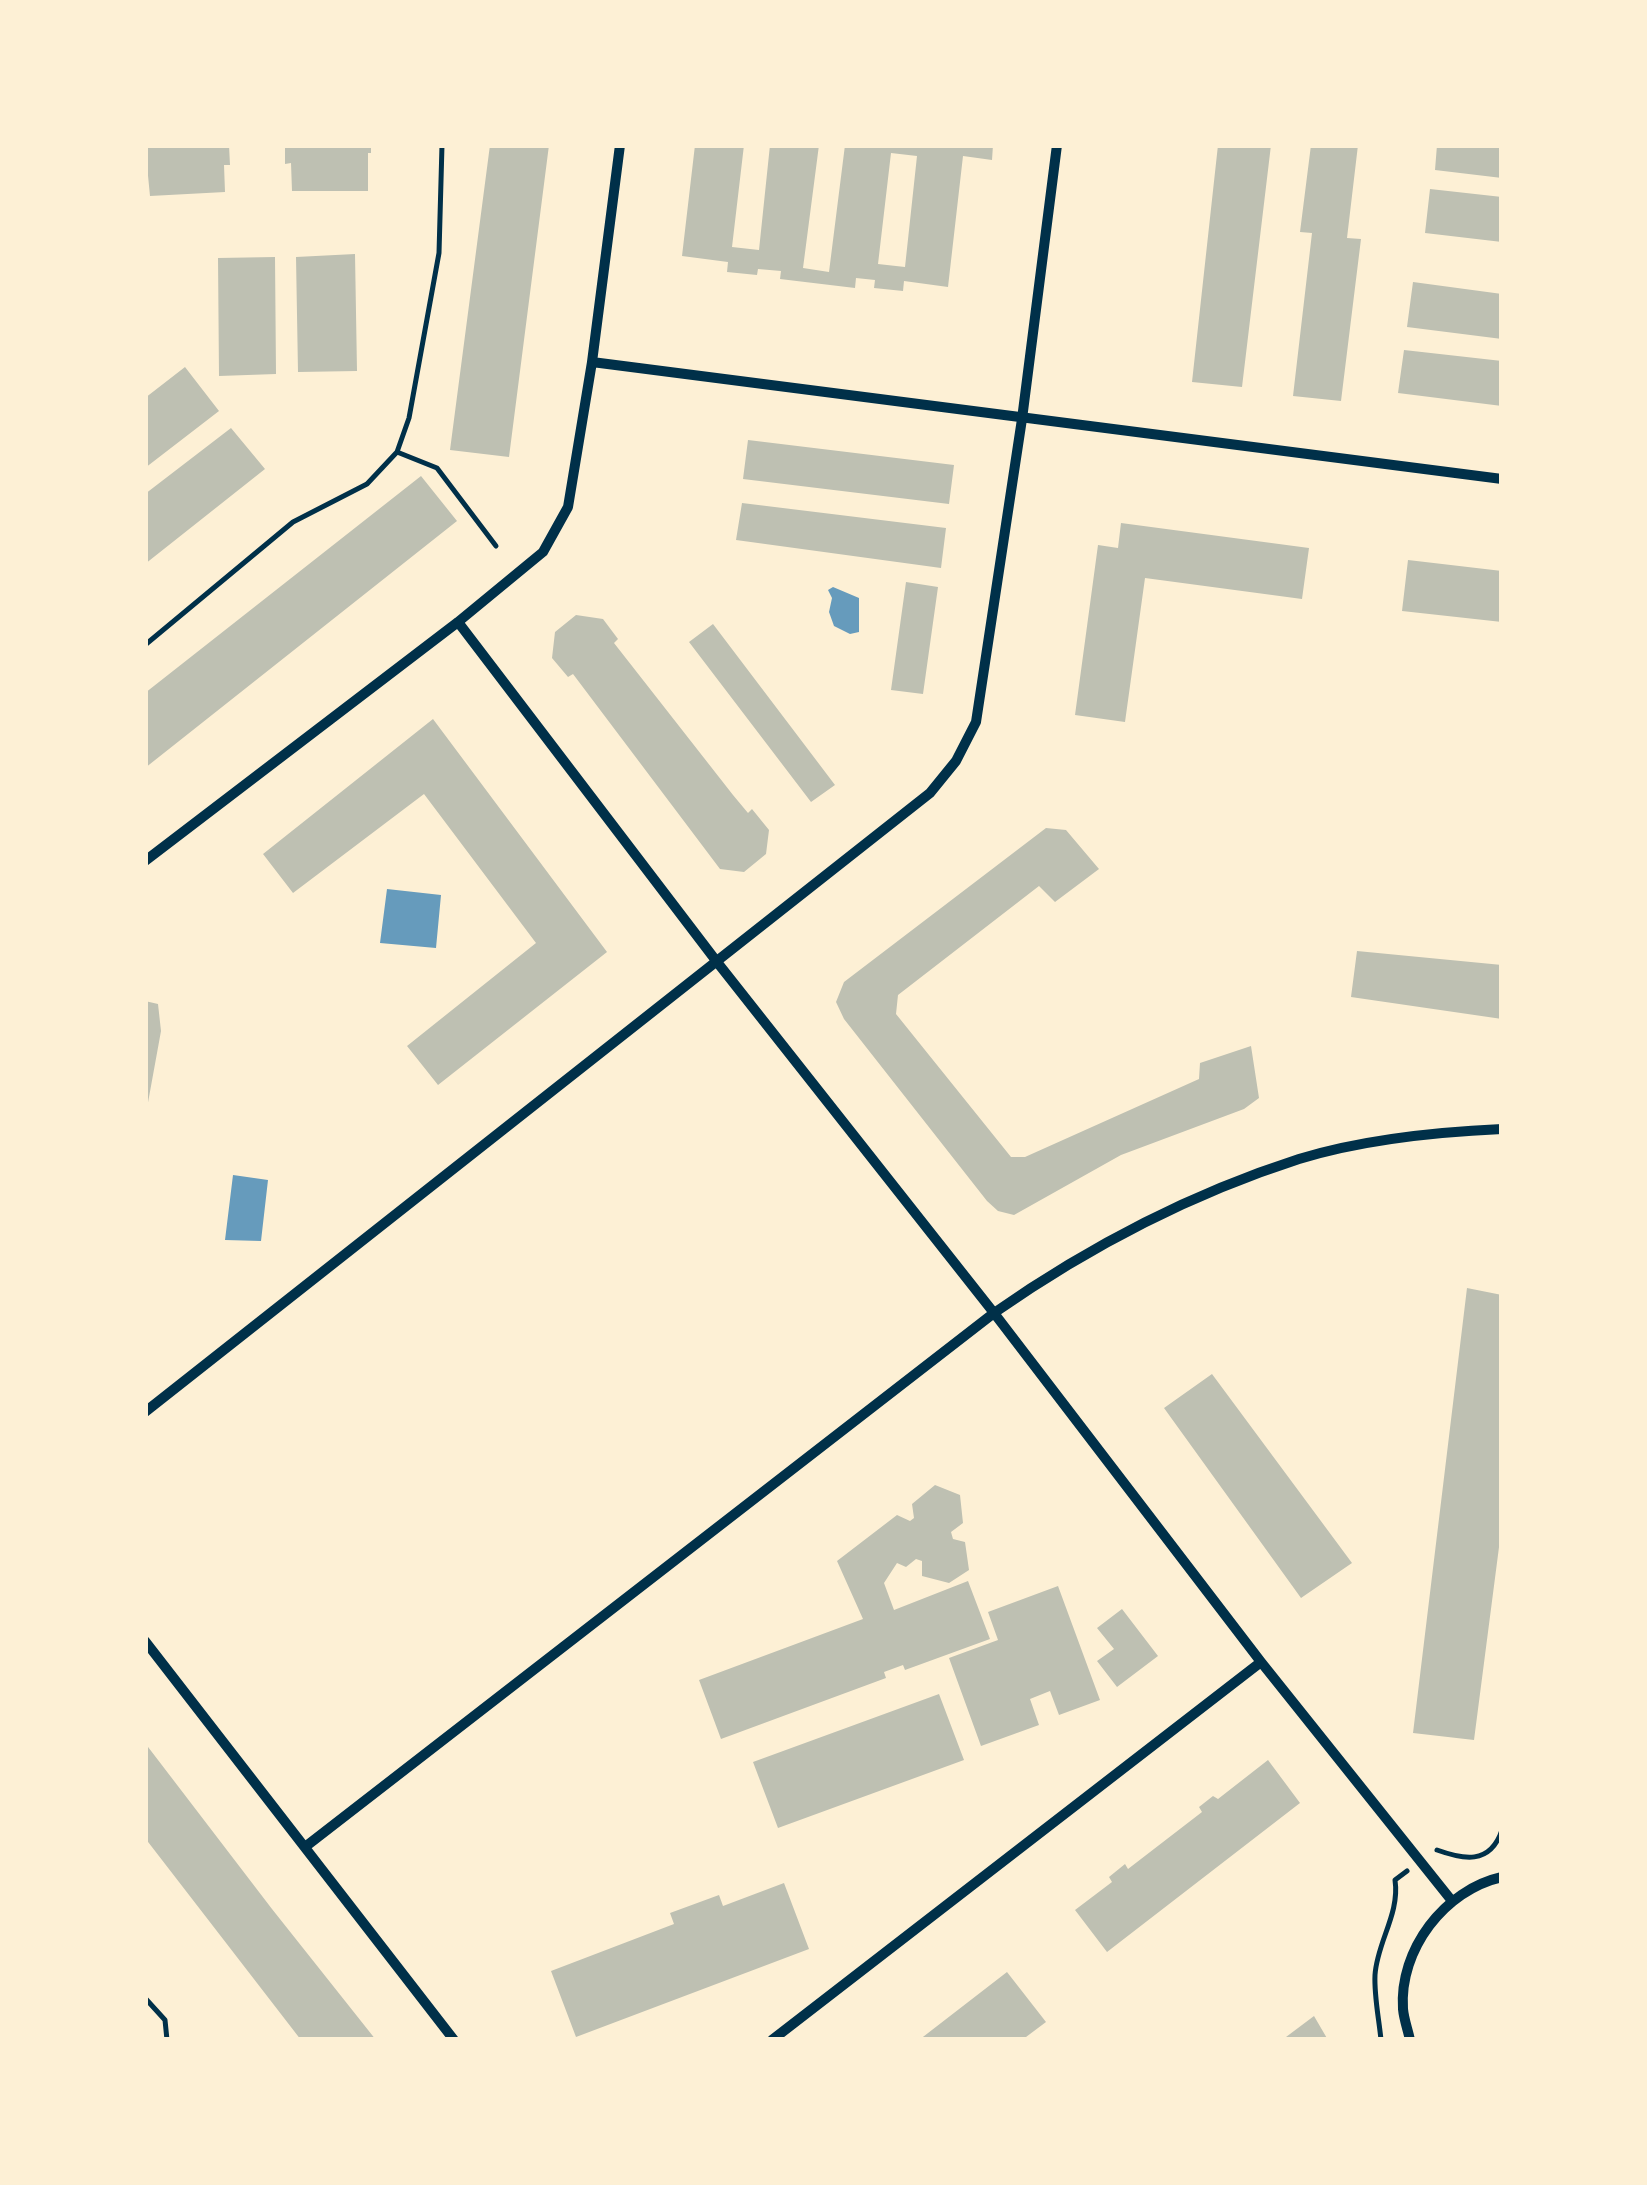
<!DOCTYPE html>
<style>
body{margin:0}
#map{position:relative;width:1647px;height:2185px;overflow:hidden;background:#fdf0d5;font-family:"Public Sans",sans-serif}
canvas{display:block}
.frame{position:absolute;inset:0;border:148px solid #fdf0d5;pointer-events:none}
</style>
<div id="map">
<canvas width="1647" height="2185"></canvas>
<div class="frame"></div>
</div>
<script>
const ctx = document.querySelector('canvas').getContext('2d');
ctx.lineJoin = 'round';
function fillPath(path, color) {
  ctx.fillStyle = color;
  ctx.fill(path, 'evenodd');
}
function strokePath(path, color, width, dash) {
  ctx.strokeStyle = color;
  ctx.lineWidth = width;
  ctx.lineCap = dash ? 'butt' : 'round';
  ctx.setLineDash(dash || []);
  ctx.stroke(path);
}
fillPath(new Path2D(`
 M 833,587 L 859,598 L 859,632 L 850,634 L 834,626 L 829,612 L 832,598 L 828,590 Z
 M 387,889 L 441,895 L 436,948 L 380,943 Z
 M 233,1175 L 268,1180 L 261,1241 L 225,1240 Z`), '#669bbc');
fillPath(new Path2D(`
 M 145,145 L 229,145 L 230,165 L 224,165 L 225,192 L 150,196 Z
 M 285,145 L 371,145 L 371,153 L 368,153 L 368,191 L 292,191 L 291,163 L 285,164 Z
 M 490,145 L 549,145 L 509,457 L 450,450 Z
 M 695,145 L 744,145 L 732,247 L 759,250 L 770,145 L 819,145 L 803,268 L 829,272 L 845,145 L 993,145 L 992,160 L 963,156 L 948,287 L 904,281 L 903,291 L 874,288 L 875,280 L 856,278 L 855,288 L 780,279 L 781,271 L 758,269 L 757,275 L 727,272 L 728,262 L 682,256 ZM 891,153 L 917,156 L 905,267 L 878,264 Z
 M 1218,145 L 1271,145 L 1242,387 L 1192,382 Z
 M 1311,145 L 1358,145 L 1347,238 L 1361,239 L 1341,401 L 1293,396 L 1312,233 L 1300,232 Z
 M 1437,145 L 1502,145 L 1502,178 L 1435,170 Z
 M 1430,189 L 1502,197 L 1502,242 L 1425,233 Z
 M 355,254 L 357,371 L 298,372 L 296,257 Z
 M 275,257 L 276,374 L 219,376 L 218,258 Z
 M 1413,282 L 1502,294 L 1502,339 L 1407,327 Z
 M 1404,350 L 1502,361 L 1502,406 L 1398,393 Z
 M 185,367 L 219,411 L 145,468 L 145,398 Z
 M 231,428 L 265,469 L 145,564 L 145,494 Z
 M 748,440 L 954,465 L 949,504 L 743,479 Z
 M 421,476 L 457,521 L 145,768 L 145,693 Z
 M 742,503 L 946,528 L 941,568 L 736,540 Z
 M 1121,523 L 1309,548 L 1302,599 L 1145,578 L 1125,722 L 1075,715 L 1098,545 L 1118,548 Z
 M 1408,560 L 1502,571 L 1502,622 L 1402,611 Z
 M 906,582 L 938,587 L 923,694 L 891,690 Z
 M 576,615 L 603,619 L 618,639 L 614,643 L 733,795 L 748,813 L 752,809 L 769,830 L 766,854 L 744,872 L 720,869 L 573,674 L 568,677 L 552,658 L 555,632 Z
 M 713,624 L 835,785 L 811,802 L 689,642 Z
 M 433,719 L 607,952 L 438,1085 L 407,1046 L 536,943 L 424,794 L 293,893 L 263,854 Z
 M 1046,828 L 1066,830 L 1099,869 L 1055,902 L 1039,886 L 898,995 L 896,1014 L 1011,1157 L 1025,1157 L 1199,1079 L 1200,1063 L 1251,1046 L 1259,1098 L 1244,1109 L 1121,1155 L 1014,1215 L 998,1211 L 987,1201 L 844,1019 L 836,1002 L 844,982 Z
 M 1357,951 L 1502,965 L 1502,1019 L 1351,997 Z
 M 145,1001 L 158,1004 L 161,1031 L 147,1108 Z
 M 1467,1288 L 1502,1295 L 1502,1524 L 1474,1740 L 1413,1733 Z
 M 1212,1374 L 1352,1563 L 1301,1598 L 1164,1408 Z
 M 935,1485 L 960,1495 L 963,1523 L 951,1532 L 953,1539 L 965,1542 L 969,1570 L 949,1583 L 922,1576 L 922,1561 L 916,1559 L 906,1567 L 897,1563 L 884,1583 L 894,1610 L 968,1581 L 990,1639 L 905,1670 L 903,1665 L 884,1672 L 886,1678 L 721,1739 L 699,1680 L 863,1619 L 837,1561 L 897,1515 L 910,1521 L 914,1518 L 912,1504 Z
 M 1058,1586 L 1100,1700 L 1059,1715 L 1050,1691 L 1030,1699 L 1039,1725 L 981,1746 L 949,1658 L 998,1640 L 988,1612 Z
 M 1122,1609 L 1158,1656 L 1117,1687 L 1097,1661 L 1114,1649 L 1097,1628 Z
 M 939,1694 L 964,1760 L 778,1828 L 753,1762 Z
 M 145,1743 L 272,1909 L 376,2040 L 301,2040 L 145,1838 Z
 M 1268,1760 L 1300,1803 L 1107,1952 L 1075,1910 L 1112,1882 L 1109,1877 L 1125,1864 L 1128,1869 L 1202,1812 L 1199,1807 L 1213,1796 L 1218,1799 Z
 M 784,1883 L 809,1949 L 576,2037 L 551,1971 L 674,1924 L 670,1913 L 719,1895 L 723,1906 Z
 M 1007,1972 L 1046,2022 L 1022,2040 L 919,2040 Z
 M 1314,2016 L 1328,2040 L 1282,2040 Z`), '#bec0b2');
strokePath(new Path2D(`
 M 397,452 L 437,468 L 496,546
 M 145,645 L 293,522 L 367,484 L 397,452 L 409,418 L 439,253 L 442,145
 M 1437,1850 C 1462,1859 1490,1866 1502,1830
 M 145,1998 L 165,2020 L 167,2040
 M 1381,2040 C 1379,2019 1374,1996 1375,1975 C 1377,1942 1400,1914 1395,1880 L 1407,1871`), '#003049', 5);
strokePath(new Path2D(`
 M 592,362 L 1502,479
 M 458,622 L 717,962 L 994,1313 L 1261,1662 L 1452,1901
 M 145,861 L 458,622 L 543,552 L 568,507 L 592,362 L 620,145
 M 145,1412 L 930,793 L 956,761 L 976,722 L 1022,419 L 1057,145
 M 145,1641 L 454,2040
 M 305,1847 L 994,1313 C 1087,1248 1190,1194 1299,1159 C 1364,1139 1435,1132 1502,1129
 M 772,2040 L 1261,1662
 M 1410,2040 C 1408,2030 1404,2020 1403,2009 C 1399,1950 1444,1890 1502,1877`), '#003049', 10);
</script>
